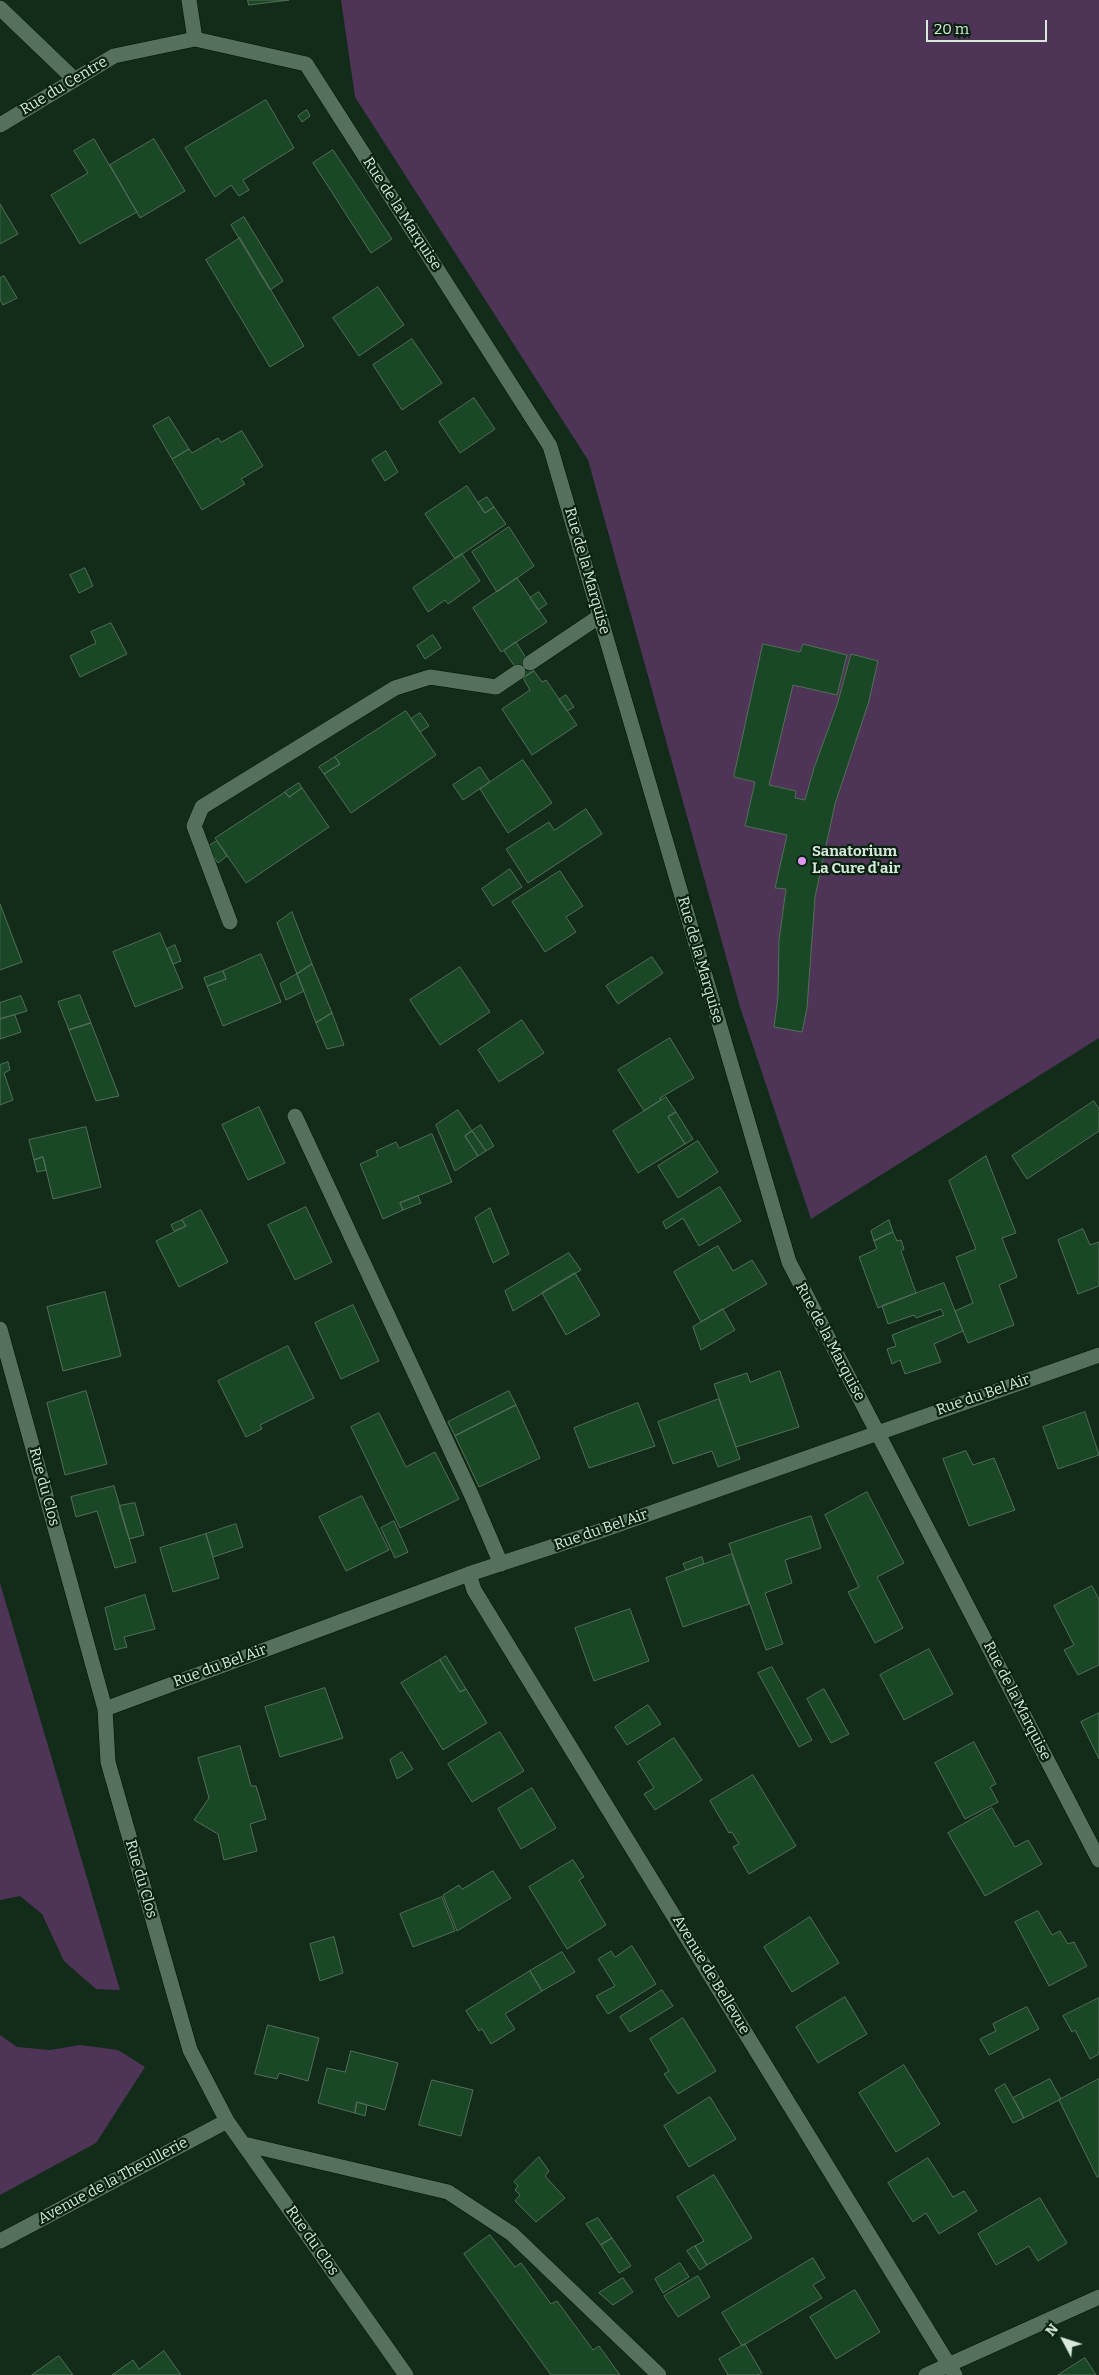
<!DOCTYPE html>
<style>
body{margin:0}
#map{position:relative;width:1099px;height:2375px;overflow:hidden;background:#122c19;font-family:Bitter,serif}
canvas{display:block}
.north{position:absolute;left:1039px;top:2315px;width:50px;height:50px;-webkit-text-stroke:4px #08220f;paint-order:stroke;rotate:310deg;font-size:14px;font-weight:700;line-height:20px;text-align:center;color:#d8e8db}
.north::after{content:'';display:block;margin:auto;width:18px;height:22px;background:#d8e8db;clip-path:polygon(50% 0,100% 100%,50% 72%,0 100%)}
.scale{position:absolute;left:926px;top:20px;width:121px;height:22px;box-sizing:border-box;border:2px solid #d8e8db;border-top:0;padding-left:6px;font-size:15px;line-height:18px;white-space:nowrap;color:#d8e8db;-webkit-text-stroke:4px #08220f;paint-order:stroke}
</style>
<div id="map">
<canvas width="1099" height="2375"></canvas>
<div class="north">N</div>
<div class="scale">20 m</div>
</div>
<script>
const ctx = document.querySelector('canvas').getContext('2d');
ctx.lineJoin = 'round';
function fillPath(path, color) {
  ctx.fillStyle = color;
  ctx.fill(path, 'evenodd');
}
function strokePath(path, color, width, dash) {
  ctx.strokeStyle = color;
  ctx.lineWidth = width;
  ctx.lineCap = dash ? 'butt' : 'round';
  ctx.setLineDash(dash || []);
  ctx.stroke(path);
}
function write(font, color, halo, rows, align = 'center') {
  ctx.font = font + ' Bitter,serif';
  ctx.lineWidth = 4.5;
  ctx.setLineDash([]);
  ctx.textBaseline = 'middle';
  ctx.strokeStyle = halo;
  ctx.fillStyle = color;
  for (const [text, x, y, turn = 0] of rows) {
    ctx.save();
    ctx.translate(x, y);
    ctx.rotate((+turn || 0) * Math.PI / 180);
    ctx.textAlign = isNaN(turn) ? turn : align;
    if (halo) ctx.strokeText(text, 0, 0);
    ctx.fillText(text, 0, 0);
    ctx.restore();
  }
}
fillPath(new Path2D(`
 M 341,0 L 1099,0 L 1099,1038 L 811,1219 L 740,1007 L 588,460 L 355,97 Z
 M 0,1583 L 120,1990 L 96,1989 L 64,1961 L 42,1914 L 20,1896 L 0,1900 Z
 M 0,2035 L 17,2047 L 50,2050 L 80,2045 L 118,2050 L 145,2067 L 96,2143 L 0,2195 Z`), '#4e3456');
const building = new Path2D(`
 M 248,0 L 289,0 L 249,5 Z
 M 266,100 L 294,148 L 243,180 L 249,190 L 239,196 L 231,185 L 215,197 L 185,148 Z
 M 307,110 L 310,116 L 302,122 L 298,116 Z
 M 94,139 L 137,212 L 80,244 L 51,195 L 88,173 L 74,151 Z
 M 154,139 L 185,191 L 140,218 L 110,165 Z
 M 333,150 L 392,239 L 371,253 L 313,163 Z
 M 0,204 L 18,234 L 0,244 Z
 M 244,217 L 283,281 L 270,290 L 231,225 Z
 M 240,238 L 304,346 L 270,367 L 206,260 Z
 M 4,276 L 17,298 L 3,305 L 0,299 L 0,278 Z
 M 378,287 L 404,325 L 359,356 L 333,318 Z
 M 412,339 L 442,383 L 402,410 L 373,365 Z
 M 474,398 L 495,429 L 460,453 L 439,422 Z
 M 169,417 L 189,449 L 172,459 L 153,426 Z
 M 242,431 L 263,466 L 241,479 L 245,484 L 202,510 L 172,459 L 189,449 L 192,453 L 218,438 L 221,442 Z
 M 386,451 L 398,472 L 385,481 L 372,460 Z
 M 467,486 L 485,513 L 494,507 L 506,524 L 455,559 L 425,514 Z
 M 487,497 L 494,507 L 485,513 L 478,503 Z
 M 509,527 L 534,566 L 497,592 L 472,552 Z
 M 462,554 L 480,581 L 448,604 L 445,600 L 428,612 L 413,588 Z
 M 85,568 L 93,586 L 79,593 L 70,575 Z
 M 517,578 L 547,622 L 501,652 L 473,608 Z
 M 539,592 L 547,604 L 538,610 L 530,598 Z
 M 111,623 L 127,654 L 80,677 L 70,656 L 96,643 L 91,632 Z
 M 433,635 L 441,648 L 425,659 L 417,646 Z
 M 516,642 L 534,671 L 523,678 L 504,651 Z
 M 763,644 L 800,652 L 803,644 L 847,655 L 837,695 L 793,685 L 769,785 L 796,791 L 795,798 L 805,800 L 814,768 L 837,705 L 851,654 L 878,661 L 869,701 L 835,804 L 815,897 L 807,1008 L 802,1032 L 774,1027 L 778,997 L 779,940 L 786,889 L 775,888 L 787,835 L 745,826 L 755,782 L 734,777 Z
 M 534,671 L 542,682 L 546,680 L 577,725 L 532,755 L 502,709 L 530,690 L 523,678 Z
 M 566,695 L 574,707 L 567,711 L 559,700 Z
 M 406,711 L 436,755 L 351,813 L 324,774 L 340,764 L 335,757 Z
 M 420,713 L 429,726 L 420,732 L 411,719 Z
 M 335,757 L 340,764 L 324,774 L 319,767 Z
 M 523,760 L 552,803 L 508,833 L 480,789 Z
 M 480,767 L 490,782 L 463,800 L 453,785 Z
 M 299,783 L 302,788 L 289,797 L 285,792 Z
 M 302,788 L 329,827 L 246,883 L 215,838 L 285,792 L 289,797 Z
 M 586,809 L 602,834 L 528,883 L 506,849 L 549,822 L 554,830 Z
 M 217,841 L 227,856 L 218,863 L 207,847 Z
 M 510,869 L 522,887 L 493,906 L 482,889 Z
 M 560,871 L 583,906 L 566,917 L 576,932 L 545,952 L 512,902 Z
 M 0,904 L 22,962 L 0,970 Z
 M 292,912 L 312,964 L 297,974 L 277,923 Z
 M 160,933 L 183,988 L 135,1007 L 113,952 Z
 M 175,945 L 181,961 L 173,964 L 167,949 Z
 M 261,954 L 281,1002 L 223,1026 L 207,986 L 226,979 L 223,971 Z
 M 652,957 L 663,973 L 618,1004 L 606,986 Z
 M 312,964 L 332,1013 L 316,1023 L 297,974 Z
 M 460,967 L 490,1012 L 440,1045 L 410,1000 Z
 M 223,971 L 226,979 L 207,986 L 204,978 Z
 M 297,974 L 304,991 L 286,1000 L 280,984 Z
 M 80,995 L 91,1023 L 69,1030 L 58,1002 Z
 M 21,996 L 27,1011 L 0,1019 L 0,1003 Z
 M 332,1013 L 344,1045 L 327,1049 L 316,1023 Z
 M 15,1015 L 21,1032 L 0,1039 L 0,1019 Z
 M 522,1020 L 544,1053 L 499,1082 L 478,1050 Z
 M 91,1023 L 119,1096 L 96,1101 L 69,1030 Z
 M 670,1038 L 694,1078 L 660,1098 L 661,1100 L 644,1111 L 618,1070 Z
 M 8,1062 L 10,1070 L 4,1073 L 13,1100 L 0,1105 L 0,1065 Z
 M 666,1097 L 676,1112 L 668,1117 L 685,1144 L 638,1173 L 613,1131 Z
 M 1094,1101 L 1099,1109 L 1099,1131 L 1027,1179 L 1012,1156 Z
 M 259,1107 L 285,1163 L 248,1180 L 222,1125 Z
 M 458,1110 L 472,1131 L 465,1136 L 478,1156 L 455,1171 L 436,1125 Z
 M 676,1112 L 693,1139 L 685,1144 L 668,1117 Z
 M 481,1125 L 494,1146 L 486,1151 L 472,1131 Z
 M 86,1127 L 101,1187 L 53,1199 L 43,1157 L 34,1160 L 29,1140 Z
 M 472,1131 L 486,1151 L 478,1156 L 465,1136 Z
 M 432,1134 L 452,1182 L 400,1203 L 403,1210 L 383,1219 L 360,1164 L 378,1156 L 376,1151 L 396,1142 L 399,1148 Z
 M 698,1141 L 718,1172 L 678,1198 L 658,1166 Z
 M 986,1156 L 1016,1233 L 1002,1238 L 1017,1277 L 999,1285 L 1014,1325 L 968,1343 L 955,1311 L 973,1303 L 956,1257 L 976,1249 L 949,1181 Z
 M 43,1157 L 46,1170 L 37,1172 L 34,1160 Z
 M 720,1187 L 741,1221 L 699,1246 L 683,1218 L 666,1229 L 663,1222 Z
 M 418,1196 L 421,1203 L 403,1210 L 400,1203 Z
 M 306,1207 L 332,1262 L 295,1280 L 268,1225 Z
 M 490,1208 L 509,1254 L 493,1263 L 475,1218 Z
 M 201,1210 L 228,1262 L 179,1287 L 156,1241 L 186,1226 L 182,1220 Z
 M 182,1220 L 186,1226 L 174,1231 L 171,1225 Z
 M 889,1220 L 893,1232 L 874,1241 L 871,1231 Z
 M 1083,1229 L 1090,1245 L 1099,1242 L 1099,1286 L 1078,1294 L 1058,1240 Z
 M 893,1232 L 897,1241 L 901,1240 L 904,1249 L 901,1251 L 916,1293 L 878,1308 L 859,1257 L 877,1249 L 874,1241 Z
 M 718,1246 L 733,1271 L 752,1260 L 767,1284 L 701,1322 L 674,1272 Z
 M 569,1253 L 581,1270 L 513,1311 L 505,1291 Z
 M 575,1273 L 600,1315 L 566,1335 L 542,1293 Z
 M 944,1283 L 963,1331 L 934,1344 L 941,1362 L 905,1374 L 900,1360 L 892,1364 L 887,1349 L 896,1346 L 892,1335 L 944,1315 L 941,1309 L 916,1318 L 914,1315 L 888,1324 L 882,1306 Z
 M 105,1292 L 121,1356 L 63,1371 L 47,1307 Z
 M 353,1305 L 379,1361 L 341,1379 L 315,1323 Z
 M 723,1309 L 735,1330 L 701,1350 L 693,1327 Z
 M 288,1346 L 314,1398 L 260,1425 L 262,1429 L 246,1437 L 218,1381 Z
 M 780,1371 L 799,1427 L 736,1447 L 714,1384 L 747,1373 L 750,1382 Z
 M 86,1391 L 107,1464 L 65,1475 L 47,1403 Z
 M 509,1391 L 516,1405 L 455,1436 L 448,1422 Z
 M 719,1399 L 740,1459 L 718,1467 L 712,1451 L 673,1464 L 658,1422 Z
 M 638,1403 L 655,1446 L 589,1468 L 574,1428 Z
 M 516,1405 L 540,1458 L 479,1487 L 455,1436 Z
 M 1085,1412 L 1099,1455 L 1058,1469 L 1043,1427 Z
 M 379,1413 L 406,1467 L 435,1452 L 459,1499 L 400,1528 L 351,1427 Z
 M 966,1451 L 973,1465 L 994,1458 L 1015,1510 L 969,1526 L 943,1459 Z
 M 114,1486 L 136,1562 L 115,1568 L 97,1511 L 76,1517 L 71,1497 Z
 M 867,1492 L 904,1563 L 877,1577 L 903,1628 L 875,1643 L 848,1592 L 859,1587 L 825,1515 Z
 M 362,1496 L 389,1550 L 346,1571 L 319,1517 Z
 M 135,1503 L 144,1535 L 129,1539 L 119,1506 Z
 M 811,1516 L 821,1548 L 785,1560 L 792,1583 L 765,1593 L 783,1644 L 766,1650 L 729,1544 Z
 M 394,1521 L 408,1552 L 395,1558 L 381,1528 Z
 M 236,1524 L 243,1547 L 213,1557 L 206,1534 Z
 M 206,1534 L 219,1578 L 173,1592 L 160,1548 Z
 M 732,1554 L 749,1604 L 683,1627 L 666,1578 Z
 M 702,1557 L 704,1564 L 686,1570 L 683,1564 Z
 M 1092,1586 L 1099,1599 L 1099,1665 L 1078,1675 L 1064,1650 L 1074,1645 L 1054,1606 Z
 M 145,1595 L 155,1629 L 124,1637 L 127,1647 L 115,1650 L 105,1608 Z
 M 630,1609 L 649,1661 L 594,1681 L 575,1628 Z
 M 929,1649 L 953,1694 L 904,1720 L 880,1675 Z
 M 446,1656 L 466,1689 L 460,1692 L 440,1660 Z
 M 440,1660 L 460,1692 L 466,1689 L 487,1723 L 443,1750 L 401,1683 Z
 M 772,1667 L 812,1740 L 799,1747 L 758,1673 Z
 M 325,1688 L 343,1738 L 280,1757 L 265,1707 Z
 M 824,1689 L 849,1734 L 831,1743 L 807,1699 Z
 M 648,1705 L 661,1724 L 627,1745 L 615,1727 Z
 M 1099,1713 L 1099,1759 L 1081,1722 Z
 M 500,1732 L 524,1771 L 472,1802 L 448,1764 Z
 M 674,1738 L 702,1780 L 655,1810 L 644,1794 L 654,1788 L 638,1762 Z
 M 974,1742 L 996,1784 L 990,1787 L 998,1802 L 965,1819 L 935,1763 Z
 M 240,1746 L 251,1786 L 256,1786 L 266,1819 L 250,1824 L 257,1851 L 224,1860 L 218,1834 L 194,1820 L 209,1798 L 198,1758 Z
 M 402,1752 L 413,1769 L 397,1779 L 390,1760 Z
 M 753,1775 L 796,1846 L 749,1874 L 733,1847 L 739,1844 L 732,1832 L 729,1833 L 710,1801 Z
 M 532,1788 L 556,1828 L 521,1849 L 498,1809 Z
 M 992,1808 L 1015,1847 L 1028,1840 L 1042,1864 L 985,1896 L 948,1833 Z
 M 573,1860 L 584,1877 L 579,1880 L 606,1925 L 567,1949 L 529,1887 Z
 M 493,1871 L 511,1898 L 457,1931 L 443,1895 L 459,1885 L 462,1889 Z
 M 442,1897 L 455,1931 L 413,1947 L 400,1914 Z
 M 1038,1911 L 1052,1935 L 1060,1931 L 1068,1944 L 1074,1942 L 1087,1966 L 1049,1986 L 1015,1922 Z
 M 810,1917 L 839,1963 L 792,1992 L 764,1947 Z
 M 334,1937 L 343,1973 L 320,1981 L 310,1944 Z
 M 632,1946 L 656,1984 L 608,2014 L 596,1996 L 615,1986 L 598,1959 L 611,1951 L 615,1957 Z
 M 562,1952 L 575,1972 L 542,1991 L 530,1971 Z
 M 530,1971 L 542,1991 L 505,2014 L 515,2029 L 491,2044 L 482,2029 L 479,2031 L 466,2011 Z
 M 662,1990 L 673,2006 L 630,2032 L 620,2017 Z
 M 845,1997 L 867,2034 L 818,2063 L 796,2027 Z
 M 1099,1998 L 1099,2054 L 1090,2059 L 1075,2030 L 1072,2032 L 1063,2016 Z
 M 1027,2007 L 1039,2029 L 989,2055 L 980,2039 L 996,2031 L 993,2024 Z
 M 683,2018 L 716,2071 L 678,2094 L 664,2074 L 669,2071 L 650,2039 Z
 M 268,2025 L 319,2038 L 308,2081 L 279,2073 L 277,2079 L 255,2074 Z
 M 351,2051 L 398,2063 L 385,2110 L 357,2102 L 355,2113 L 318,2103 L 327,2068 L 345,2072 Z
 M 904,2065 L 940,2124 L 896,2152 L 859,2093 Z
 M 1050,2079 L 1061,2099 L 1024,2118 L 1013,2098 Z
 M 1099,2079 L 1099,2177 L 1097,2177 L 1059,2100 Z
 M 432,2080 L 473,2090 L 461,2136 L 419,2125 Z
 M 1005,2084 L 1024,2118 L 1013,2123 L 995,2090 Z
 M 710,2097 L 736,2139 L 689,2167 L 664,2126 Z
 M 357,2102 L 367,2105 L 365,2116 L 355,2113 Z
 M 539,2157 L 549,2171 L 545,2176 L 565,2198 L 536,2222 L 515,2201 L 520,2195 L 515,2190 L 518,2186 L 514,2182 Z
 M 928,2158 L 953,2197 L 964,2191 L 977,2211 L 939,2234 L 926,2213 L 913,2222 L 888,2183 Z
 M 714,2175 L 752,2238 L 707,2265 L 695,2246 L 704,2241 L 677,2197 Z
 M 1040,2198 L 1067,2243 L 1038,2261 L 1029,2246 L 996,2265 L 978,2234 Z
 M 598,2218 L 612,2238 L 601,2245 L 586,2224 Z
 M 490,2235 L 515,2267 L 521,2263 L 551,2304 L 557,2301 L 593,2350 L 599,2346 L 620,2375 L 551,2375 L 464,2254 Z
 M 612,2238 L 631,2266 L 619,2273 L 601,2245 Z
 M 695,2246 L 707,2265 L 700,2270 L 687,2251 Z
 M 813,2258 L 825,2278 L 813,2285 L 822,2298 L 742,2346 L 722,2313 Z
 M 680,2263 L 689,2277 L 663,2293 L 655,2279 Z
 M 698,2276 L 710,2297 L 678,2317 L 664,2296 Z
 M 623,2278 L 633,2292 L 613,2305 L 599,2293 Z
 M 855,2290 L 880,2332 L 836,2359 L 810,2317 Z
 M 745,2344 L 762,2373 L 758,2375 L 728,2375 L 719,2359 Z
 M 164,2351 L 181,2375 L 112,2375 L 133,2360 L 139,2369 Z
 M 59,2356 L 73,2375 L 32,2375 Z
 M 1085,2358 L 1096,2375 L 1058,2375 Z`);
fillPath(building, '#1a4827');
strokePath(building, '#536e58', 1);
const minor = new Path2D(`
 M 189,0 L 195,39
 M 0,8 L 75,80
 M 0,125 L 114,56 L 195,39 L 306,64 L 550,446 L 789,1262 L 1099,1860
 M 530,663 L 600,616
 M 230,922 L 194,826 L 202,807 L 395,688 L 430,677 L 496,687 L 518,672
 M 295,1116 L 471,1494 L 501,1564
 M 0,1329 L 105,1709 L 108,1762 L 190,2050 L 227,2121 L 406,2375
 M 469,1574 L 474,1590 L 955,2375
 M 105,1709 L 469,1574 L 597,1532 L 1099,1355
 M 244,2144 L 448,2192 L 512,2234 L 659,2375
 M 0,2241 L 227,2121
 M 926,2375 L 1099,2297`);
strokePath(minor, '#001404', 16);
strokePath(minor, '#56715b', 15);
for (const [x, y, r, color] of [
 [802,861,5,"#de98f3"]
]) {
  const dot = new Path2D();
  dot.arc(x, y, r, 0, 2 * Math.PI);
  ctx.fillStyle = color;
  ctx.fill(dot);
  strokePath(dot, '#08220f', 2);
}
write('15px', '#d8e8db', '#08220f', [
 ["Rue du Centre",64,86,-31],
 ["Rue de la Marquise",402,214,57],
 ["Rue de la Marquise",587,571,74],
 ["Rue de la Marquise",700,960,74],
 ["Rue de la Marquise",830,1342,62],
 ["Rue du Bel Air",983,1395,-19],
 ["Rue du Clos",44,1487,75],
 ["Rue du Bel Air",601,1530,-19],
 ["Rue du Bel Air",220,1666,-20],
 ["Rue de la Marquise",1017,1701,63],
 ["Rue du Clos",141,1879,74],
 ["Avenue de Bellevue",711,1975,59],
 ["Avenue de la Theuillerie",113,2181,-28],
 ["Rue du Clos",312,2241,55]
]);
write('bold 15px', '#d8e8db', '#08220f', [
 ["Sanatorium",812,852],
 ["La Cure d'air",812,869]
], 'left');
</script>
